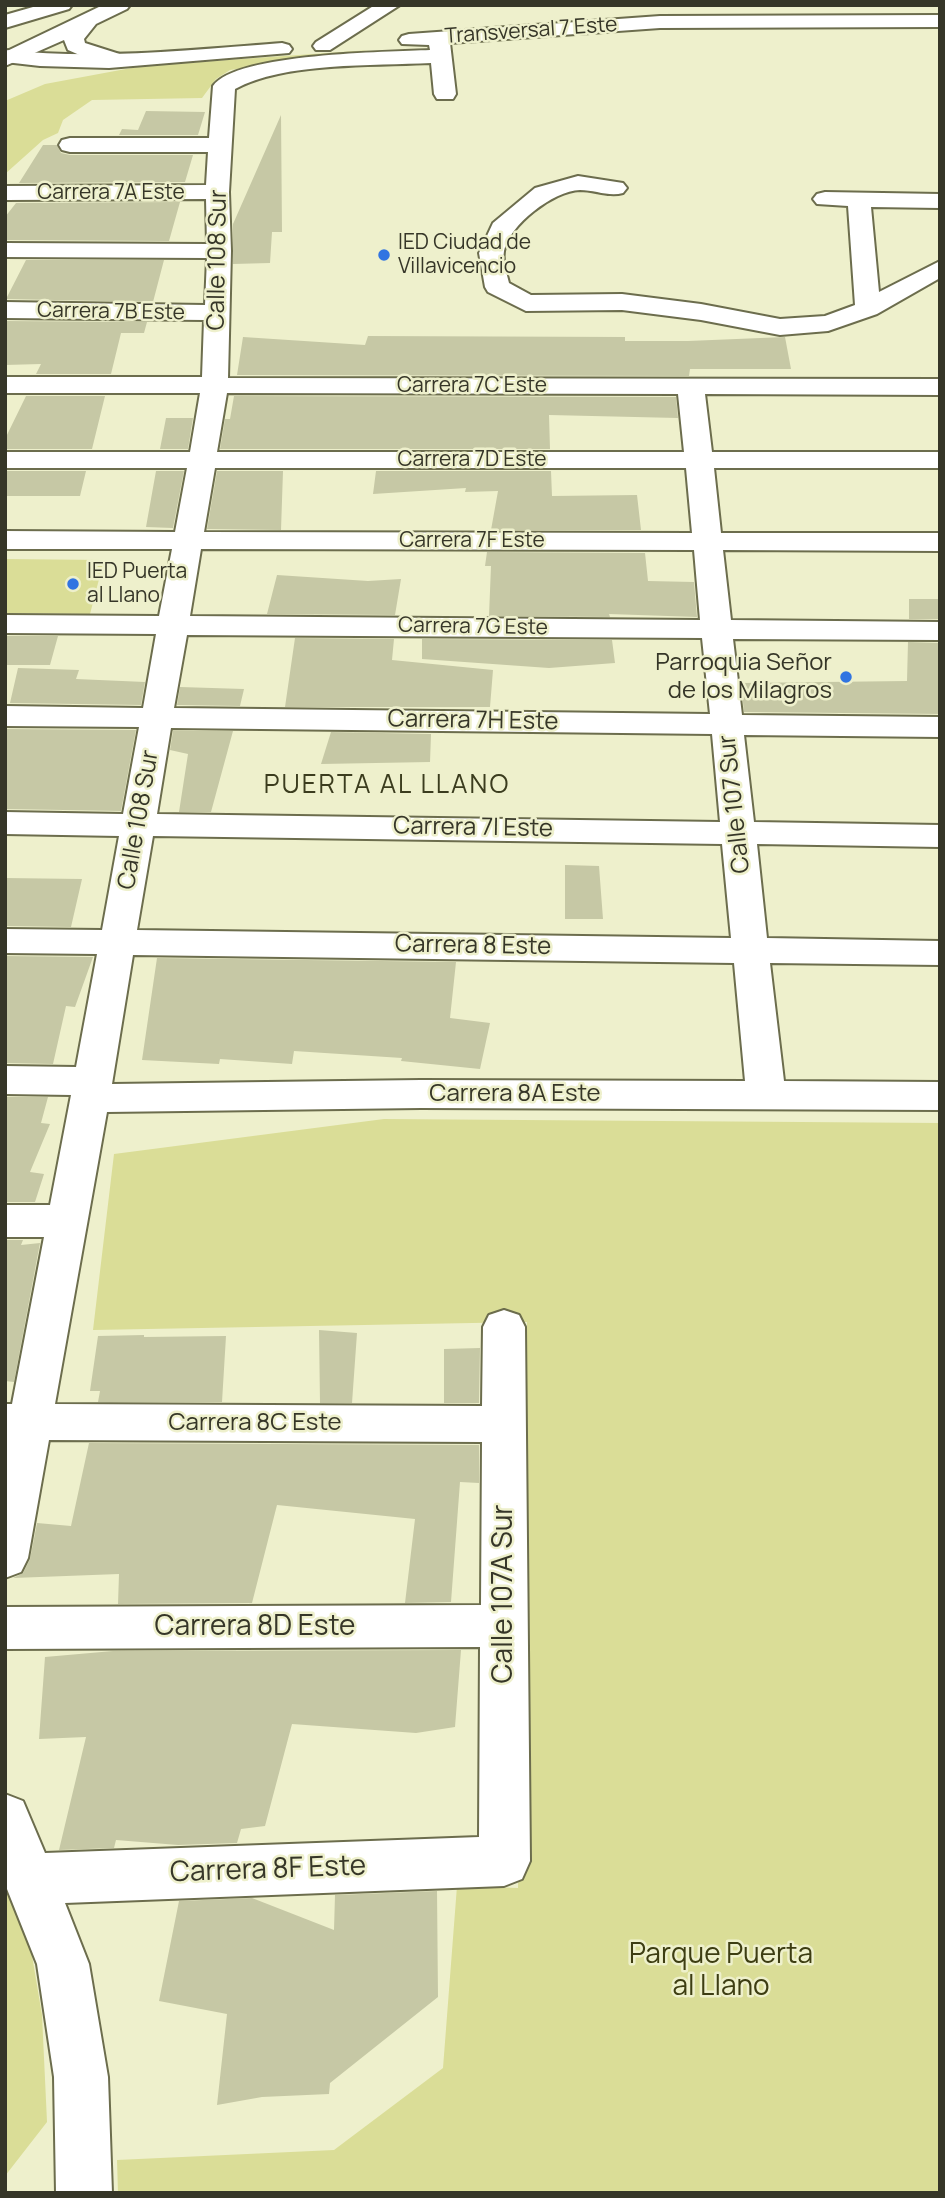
<!DOCTYPE html>
<meta charset="utf-8">
<style>
body{margin:0}
#map{position:relative;width:945px;height:2198px;overflow:hidden;background:#eef0cc;font-family:Manrope,sans-serif}
canvas{display:block}
.frame{position:absolute;inset:0;border:7px solid #363628;pointer-events:none}
</style>
<div id="map">
<canvas width="945" height="2198"></canvas>
<div class="frame"></div>
</div>
<script>
const ctx = document.querySelector('canvas').getContext('2d');
ctx.lineJoin = 'round';
function fillPath(path, color) {
  ctx.fillStyle = color;
  ctx.fill(path, 'evenodd');
}
function strokePath(path, color, width, dash) {
  ctx.strokeStyle = color;
  ctx.lineWidth = width;
  ctx.lineCap = dash ? 'butt' : 'round';
  ctx.setLineDash(dash || []);
  ctx.stroke(path);
}
function write(font, color, halo, rows, align = 'center') {
  ctx.font = font + ' Manrope,sans-serif';
  ctx.lineWidth = 5;
  ctx.setLineDash([]);
  ctx.textBaseline = 'middle';
  ctx.strokeStyle = halo;
  ctx.fillStyle = color;
  for (const [text, x, y, turn = 0] of rows) {
    ctx.save();
    ctx.translate(x, y);
    ctx.rotate((+turn || 0) * Math.PI / 180);
    ctx.textAlign = isNaN(turn) ? turn : align;
    if (halo) ctx.strokeText(text, 0, 0);
    ctx.fillText(text, 0, 0);
    ctx.restore();
  }
}
fillPath(new Path2D(`
 M 370,50 L 230,70 L 216,79 L 202,98 L 92,100 L 63,120 L 58,133 L 43,140 L 5,174 L 5,101 L 45,84 L 142,66 Z
 M 5,559 L 104,560 L 90,614 L 5,613 Z
 M 384,1119 L 940,1123 L 940,2193 L 118,2193 L 117,2160 L 334,2150 L 443,2068 L 457,1886 L 518,1888 L 527,1322 L 93,1330 L 114,1154 Z
 M 5,1872 L 25,1914 L 42,2015 L 47,2122 L 5,2176 Z`), '#dadd97');
fillPath(new Path2D(`
 M 146,111 L 205,112 L 198,135 L 119,135 L 122,129 L 138,130 Z
 M 281,115 L 282,232 L 272,232 L 270,263 L 233,264 L 233,224 Z
 M 43,145 L 57,145 L 61,153 L 70,155 L 193,155 L 185,182 L 19,183 Z
 M 180,202 L 169,241 L 5,240 L 5,217 L 16,203 Z
 M 26,260 L 164,260 L 153,302 L 6,299 Z
 M 5,321 L 147,322 L 144,333 L 121,333 L 111,374 L 36,374 L 41,364 L 5,365 Z
 M 368,336 L 625,337 L 625,341 L 688,341 L 785,337 L 791,369 L 690,369 L 689,376 L 237,375 L 243,337 L 365,345 Z
 M 26,396 L 105,396 L 92,449 L 5,449 L 5,439 Z
 M 234,396 L 676,397 L 678,418 L 549,415 L 550,449 L 220,449 L 225,419 L 230,419 Z
 M 166,418 L 193,418 L 188,449 L 160,449 Z
 M 5,471 L 86,471 L 80,496 L 5,496 Z
 M 156,471 L 184,471 L 173,528 L 146,527 Z
 M 217,471 L 283,471 L 281,530 L 207,529 Z
 M 376,471 L 551,471 L 552,496 L 637,495 L 641,530 L 491,530 L 498,491 L 465,492 L 466,488 L 373,494 Z
 M 487,552 L 645,553 L 648,581 L 694,582 L 697,617 L 609,614 L 610,617 L 489,616 L 491,566 L 485,566 Z
 M 277,575 L 368,581 L 401,579 L 395,615 L 267,614 Z
 M 909,599 L 940,599 L 940,619 L 909,619 Z
 M 5,636 L 58,636 L 50,665 L 5,665 Z
 M 295,638 L 394,639 L 392,660 L 493,670 L 490,707 L 285,707 Z
 M 422,639 L 612,640 L 615,663 L 549,668 L 422,659 Z
 M 908,642 L 940,643 L 940,714 L 744,712 L 741,683 L 907,681 Z
 M 18,668 L 79,670 L 76,679 L 145,682 L 141,705 L 10,703 Z
 M 180,687 L 244,689 L 240,706 L 177,705 Z
 M 5,729 L 136,730 L 121,811 L 5,809 Z
 M 173,731 L 233,731 L 211,812 L 179,812 L 188,754 L 170,750 Z
 M 331,732 L 431,734 L 430,762 L 321,764 Z
 M 565,865 L 599,866 L 603,919 L 565,919 Z
 M 5,878 L 82,879 L 71,927 L 5,926 Z
 M 5,956 L 93,957 L 75,1007 L 66,1006 L 53,1064 L 5,1063 Z
 M 157,958 L 456,962 L 450,1018 L 490,1023 L 480,1069 L 401,1061 L 402,1058 L 294,1051 L 292,1064 L 220,1059 L 219,1064 L 142,1060 Z
 M 5,1097 L 48,1097 L 41,1123 L 50,1124 L 30,1172 L 44,1174 L 35,1202 L 5,1202 Z
 M 5,1240 L 23,1240 L 21,1245 L 40,1243 L 14,1382 L 5,1381 Z
 M 319,1330 L 357,1333 L 352,1403 L 320,1403 Z
 M 144,1335 L 144,1337 L 226,1336 L 222,1402 L 98,1402 L 100,1391 L 90,1391 L 98,1336 Z
 M 480,1348 L 479,1403 L 444,1403 L 444,1349 Z
 M 89,1443 L 479,1445 L 479,1483 L 460,1482 L 451,1602 L 405,1603 L 415,1519 L 277,1505 L 252,1603 L 118,1604 L 119,1574 L 13,1578 L 23,1573 L 30,1559 L 37,1523 L 71,1526 Z
 M 461,1650 L 455,1727 L 416,1733 L 292,1724 L 265,1826 L 241,1829 L 237,1843 L 178,1845 L 116,1840 L 114,1848 L 59,1850 L 86,1737 L 39,1739 L 45,1657 L 113,1651 Z
 M 437,1891 L 438,1997 L 330,2083 L 329,2094 L 262,2097 L 217,2105 L 227,2014 L 159,2001 L 179,1901 L 252,1898 L 334,1930 L 335,1895 Z`), '#c6c8a5');
const minor = new Path2D(`
 M 375,5 L 400,5 L 330,50 L 316,50 L 313,46 L 316,42 Z
 M 940,15 L 940,27 L 660,28 L 450,43 L 456,94 L 453,99 L 437,99 L 434,94 L 431,63 C 374,66 284,62 235,89 L 229,192 L 231,251 L 228,378 L 940,379 L 940,395 L 705,394 L 712,452 L 940,452 L 940,468 L 714,468 L 721,533 L 940,533 L 940,551 L 723,550 L 731,620 L 940,622 L 940,640 L 733,639 L 742,715 L 940,717 L 940,737 L 744,735 L 754,822 L 940,825 L 940,847 L 757,844 L 767,938 L 940,941 L 940,965 L 770,963 L 784,1081 L 940,1082 L 940,1110 L 421,1108 L 107,1112 L 55,1404 L 482,1406 L 483,1327 L 489,1315 L 504,1310 L 519,1315 L 525,1327 L 530,1861 L 522,1879 L 504,1886 L 65,1903 L 89,1964 L 108,2077 L 112,2193 L 56,2193 L 54,2077 L 37,1964 L 5,1884 L 5,1794 L 23,1801 L 45,1853 L 479,1837 L 480,1647 L 5,1649 L 5,1607 L 481,1605 L 482,1442 L 49,1440 L 28,1558 L 21,1572 L 5,1578 L 5,1404 L 12,1404 L 44,1237 L 5,1237 L 5,1205 L 50,1205 L 71,1095 L 5,1094 L 5,1066 L 76,1067 L 97,954 L 5,953 L 5,929 L 102,930 L 119,836 L 5,834 L 5,812 L 123,814 L 139,727 L 5,726 L 5,706 L 143,708 L 156,634 L 5,633 L 5,615 L 159,616 L 172,549 L 5,549 L 5,531 L 175,532 L 187,468 L 5,468 L 5,452 L 190,452 L 200,393 L 5,393 L 5,377 L 202,377 L 204,320 L 5,318 L 5,302 L 205,305 L 207,258 L 5,257 L 5,243 L 207,244 L 206,199 L 5,200 L 5,186 L 206,185 L 208,152 L 70,152 L 62,150 L 59,145 L 62,140 L 70,138 L 209,138 L 213,86 C 236,53 388,52 430,50 L 429,45 L 402,44 L 399,40 L 402,36 L 409,34 L 660,16 ZM 227,393 L 678,394 L 684,452 L 217,452 ZM 215,468 L 686,468 L 692,533 L 204,532 ZM 201,549 L 694,550 L 700,620 L 190,616 ZM 187,635 L 702,638 L 710,714 L 174,708 ZM 171,728 L 712,734 L 720,822 L 157,814 ZM 153,836 L 722,844 L 731,938 L 137,930 ZM 133,955 L 734,963 L 745,1081 L 421,1080 L 112,1084 Z
 M 282,43 L 289,45 L 292,49 L 289,53 L 109,68 L 40,66 L 5,62 L 5,50 C 98,60 189,50 282,43 Z
 M 578,176 L 623,183 L 627,188 L 623,193 C 609,197 595,190 580,190 C 553,191 509,225 504,251 C 502,261 507,274 509,283 L 531,295 L 622,294 L 701,304 L 780,319 L 825,316 L 855,305 L 848,206 L 817,204 L 813,199 L 817,194 L 825,192 L 940,194 L 940,208 L 871,207 L 879,292 L 940,261 L 940,278 L 877,314 L 828,331 L 780,335 L 701,320 L 622,310 L 526,311 L 488,292 L 485,287 L 479,253 L 493,223 L 535,188 Z`);
const highway = new Path2D(`
 M 40,5 L 72,5 L 69,9 L 5,28 L 5,15 Z
 M 103,5 L 130,5 L 127,9 L 96,24 L 84,39 L 85,43 L 129,57 L 133,61 L 129,65 C 110,70 86,58 68,50 L 64,40 L 5,66 L 5,52 Z`);
strokePath(minor, '#6c6d4d', 4);
strokePath(highway, '#6c6d4d', 4);
fillPath(minor, '#fff');
fillPath(highway, '#fff');
for (const [x, y, r, color] of [
 [384,255,7,"#3174e1"],
 [73,584,7,"#3174e1"],
 [846,677,7,"#3174e1"]
]) {
  const dot = new Path2D();
  dot.arc(x, y, r, 0, 2 * Math.PI);
  ctx.fillStyle = color;
  ctx.fill(dot);
  strokePath(dot, '#eef0cc', 2.5);
}
write('21px', '#363628', '#eef0cc', [
 ["Transversal 7 Este",531,31,-4],
 ["Carrera 7A Este",111,193],
 ["Carrera 7B Este",111,312,1],
 ["Carrera 7C Este",472,386],
 ["Carrera 7D Este",472,460],
 ["Carrera 7F Este",472,541],
 ["Carrera 7G Este",473,627,1]
]);
write('21px', '#363628', '#eef0cc', [
 ["IED Ciudad de",398,243],
 ["Villavicencio",398,267],
 ["IED Puerta",87,572],
 ["al Llano",87,596]
], 'left');
write('24px', '#363628', '#eef0cc', [
 ["Calle 108 Sur",218,260,-89],
 ["Carrera 7H Este",473,721,1],
 ["Calle 107 Sur",735,804,-96],
 ["Calle 108 Sur",139,820,-80],
 ["Carrera 7I Este",473,828,1],
 ["Carrera 8 Este",473,946,1],
 ["Carrera 8A Este",515,1094],
 ["Carrera 8C Este",255,1423]
]);
write('24px', '#363628', '#eef0cc', [
 ["Parroquia Señor",832,663],
 ["de los Milagros",832,691]
], 'right');
ctx.letterSpacing = '2px';
write('26px', '#3b3c1e', '#eef0cc', [
 ["PUERTA AL LLANO",387,786]
]);
ctx.letterSpacing = '0px';
write('28px', '#363628', '#eef0cc', [
 ["Calle 107A Sur",504,1594,-90],
 ["Carrera 8D Este",255,1627],
 ["Carrera 8F Este",268,1870,-2]
]);
write('28px', '#3d3d12', '#eef0cc', [
 ["Parque Puerta",721,1955],
 ["al Llano",721,1987]
]);
</script>
